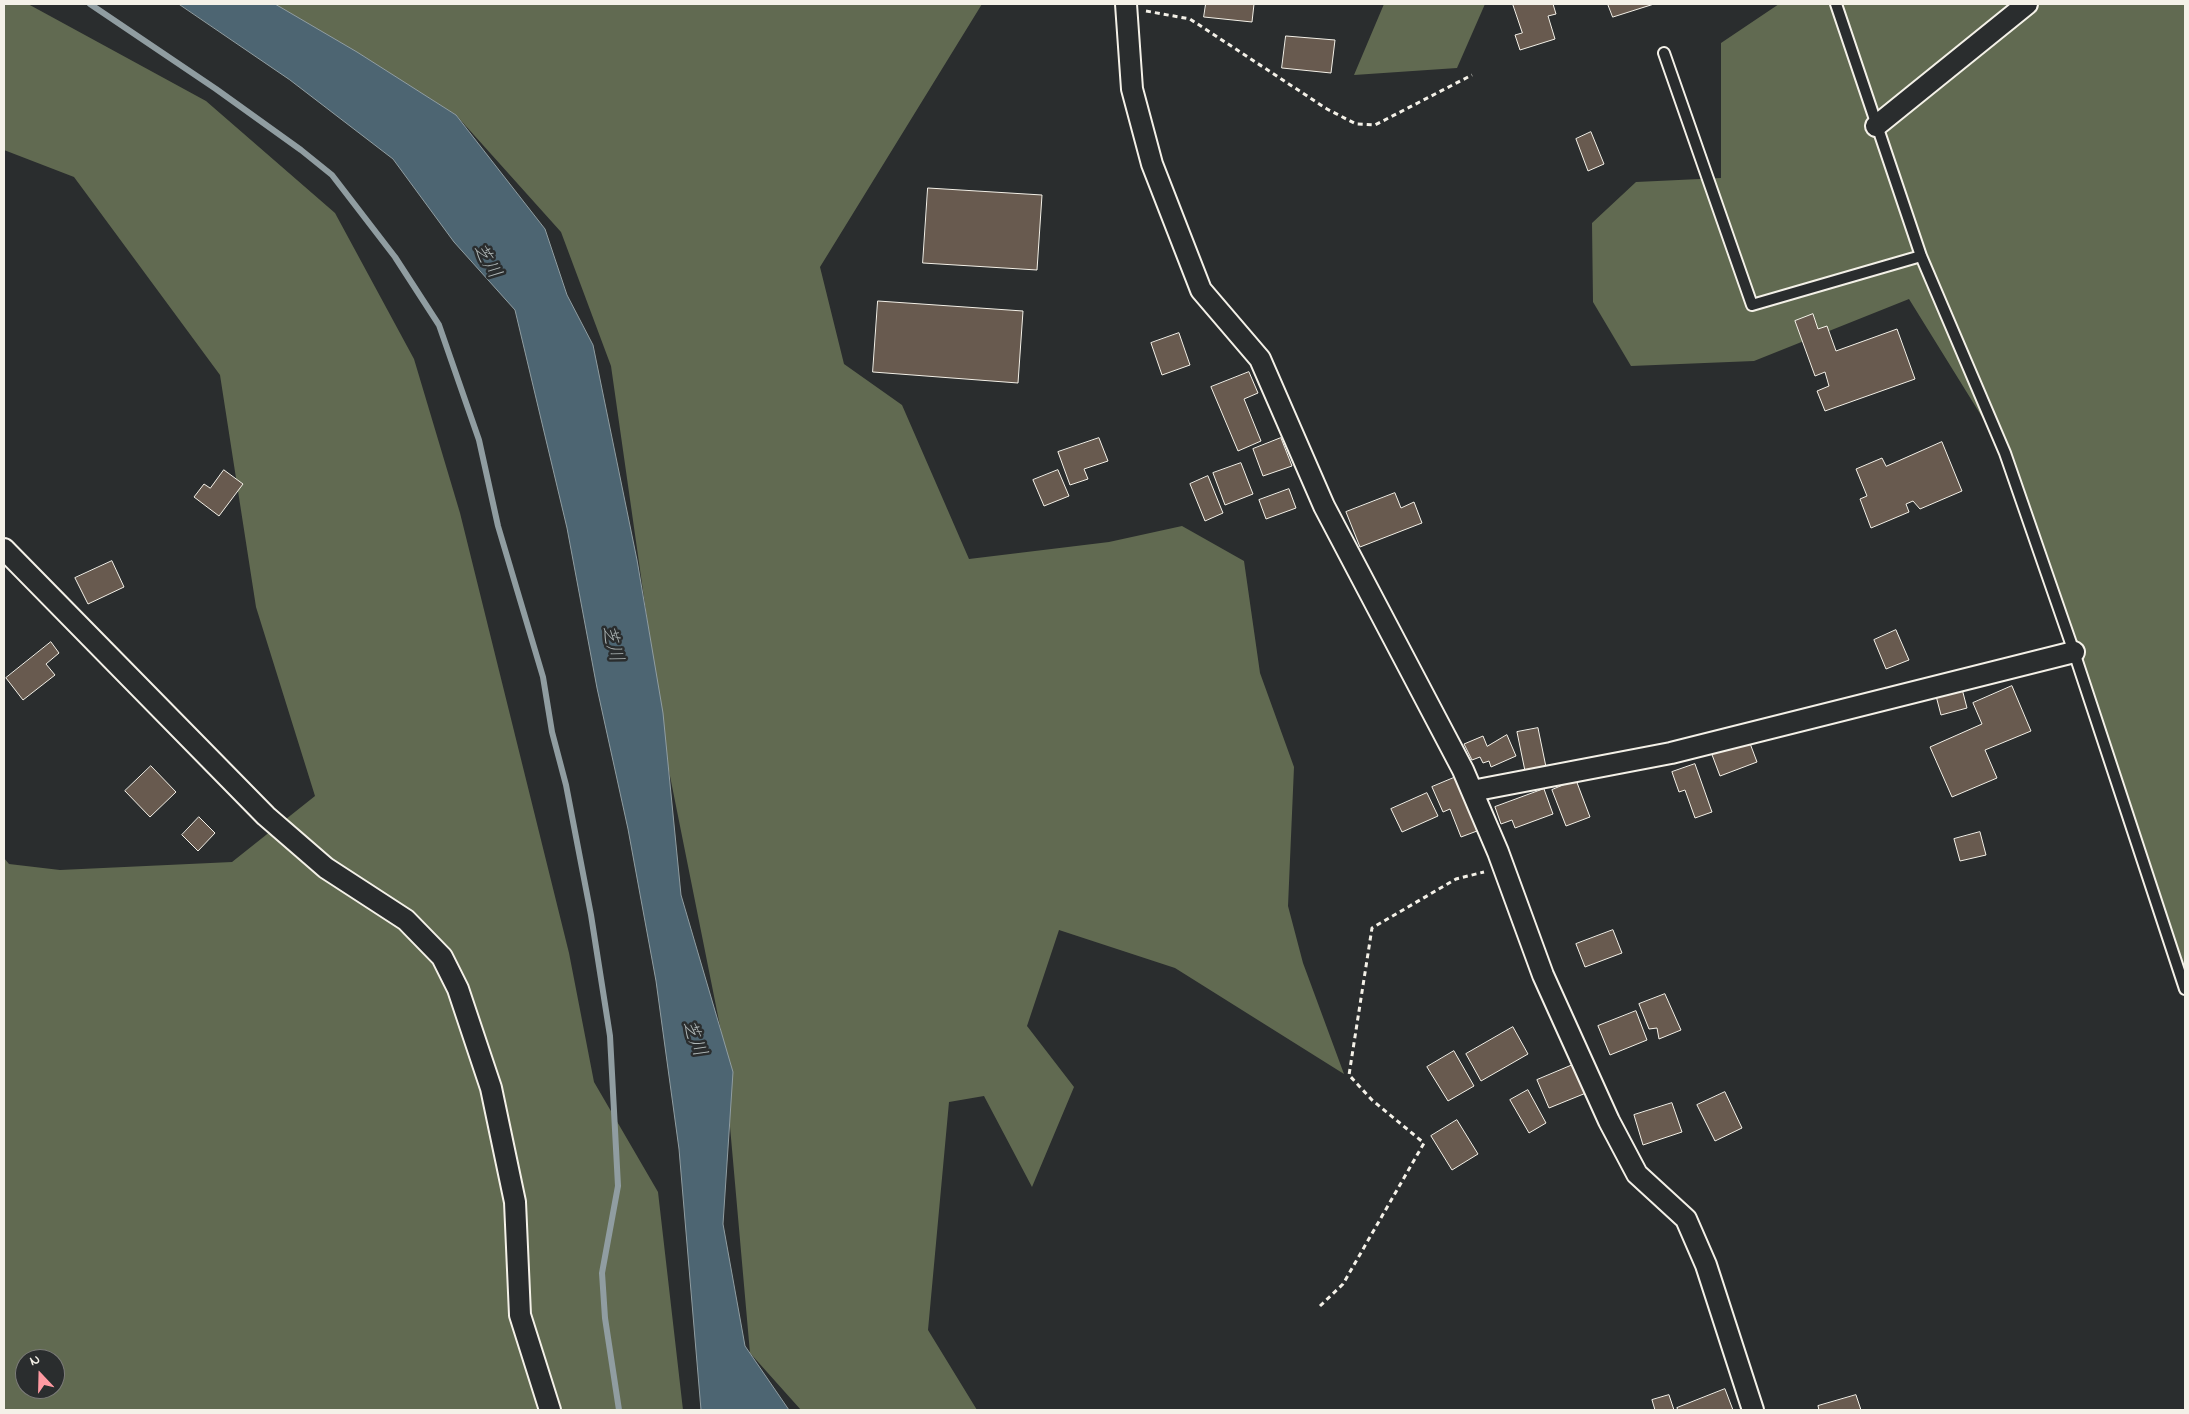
<!DOCTYPE html>
<meta charset="utf-8">
<style>
body{margin:0}
#map{position:relative;width:2189px;height:1414px;overflow:hidden;background:#2a2d2e;font-family:"Indie Flower",sans-serif}
canvas{display:block}
.frame{position:absolute;inset:0;border:5px solid #f4f1e8;pointer-events:none}
.north{position:absolute;left:15px;top:1349px;width:50px;height:50px;box-sizing:border-box;background:#2a2d2e;border:1px solid #7b7b78;border-radius:50%;rotate:339deg;font-size:14px;font-weight:700;line-height:20px;text-align:center;color:#f4f1e8}
.north::after{content:'';display:block;margin:auto;width:18px;height:22px;background:#ff9aa2;clip-path:polygon(50% 0,100% 100%,50% 72%,0 100%)}
</style>
<div id="map">
<canvas width="2189" height="1414"></canvas>
<div class="frame"></div>
<div class="north">N</div>
</div>
<script>
const ctx = document.querySelector('canvas').getContext('2d');
ctx.lineJoin = 'round';
function fillPath(path, color) {
  ctx.fillStyle = color;
  ctx.fill(path, 'evenodd');
}
function strokePath(path, color, width, dash) {
  ctx.strokeStyle = color;
  ctx.lineWidth = width;
  ctx.lineCap = dash ? 'butt' : 'round';
  ctx.setLineDash(dash || []);
  ctx.stroke(path);
}
function write(font, color, halo, rows, align = 'center') {
  ctx.font = font + ' "Indie Flower","Klee One",sans-serif';
  ctx.lineWidth = 5;
  ctx.setLineDash([]);
  ctx.textBaseline = 'middle';
  ctx.strokeStyle = halo;
  ctx.fillStyle = color;
  for (const [text, x, y, turn = 0] of rows) {
    ctx.save();
    ctx.translate(x, y);
    ctx.rotate((+turn || 0) * Math.PI / 180);
    ctx.textAlign = isNaN(turn) ? turn : align;
    if (halo) ctx.strokeText(text, 0, 0);
    ctx.fillText(text, 0, 0);
    ctx.restore();
  }
}
fillPath(new Path2D(`
 M 4,4 L 28,4 L 206,101 L 335,213 L 414,359 L 460,513 L 569,953 L 594,1082 L 658,1192 L 683,1410 L 4,1410 L 4,858 L 9,864 L 60,870 L 232,862 L 315,796 L 256,607 L 220,375 L 74,177 L 4,150 ZM 25,1359 L 55,1359 L 55,1389 L 25,1389 Z
 M 274,4 L 982,4 L 820,267 L 844,364 L 902,405 L 969,559 L 1109,542 L 1182,526 L 1244,561 L 1260,673 L 1294,767 L 1288,906 L 1303,963 L 1344,1074 L 1175,968 L 1059,930 L 1027,1026 L 1074,1087 L 1032,1187 L 984,1096 L 949,1102 L 928,1330 L 977,1410 L 801,1410 L 750,1353 L 722,1036 L 668,766 L 611,366 L 561,232 L 456,115 Z
 M 1384,4 L 1485,4 L 1457,68 L 1354,75 Z
 M 1779,4 L 2185,4 L 2185,989 L 2005,454 L 1909,299 L 1754,361 L 1631,366 L 1593,302 L 1592,223 L 1636,182 L 1721,178 L 1721,43 Z`), '#616a51');
const water = new Path2D(`
 M 179,4 L 275,4 L 357,52 L 456,115 L 545,229 L 567,295 L 593,345 L 637,560 L 663,713 L 681,895 L 733,1072 L 723,1224 L 745,1346 L 789,1410 L 701,1410 L 679,1149 L 656,981 L 628,829 L 597,688 L 567,528 L 515,310 L 454,242 L 393,159 L 290,80 Z`);
fillPath(water, '#4d6572');
strokePath(water, '#909da1', 1);
strokePath(new Path2D(`
 M 90,4 L 216,89 L 301,150 L 332,175 L 395,257 L 439,325 L 479,440 L 498,526 L 543,677 L 552,732 L 566,785 L 591,915 L 610,1036 L 618,1186 L 602,1273 L 605,1318 L 619,1410`), '#909da1', 6);
const building = new Path2D(`
 M 1206,4 L 1254,4 L 1252,22 L 1204,17 Z
 M 1513,4 L 1553,4 L 1556,14 L 1548,16 L 1555,39 L 1520,50 L 1515,35 L 1522,33 Z
 M 1608,4 L 1654,4 L 1613,17 Z
 M 1286,36 L 1335,40 L 1331,73 L 1282,68 Z
 M 1591,132 L 1604,164 L 1588,171 L 1576,139 Z
 M 928,188 L 1042,195 L 1037,270 L 923,263 Z
 M 878,301 L 1023,311 L 1018,383 L 873,372 Z
 M 1813,314 L 1818,329 L 1827,326 L 1836,351 L 1897,329 L 1915,379 L 1825,411 L 1817,391 L 1829,386 L 1825,372 L 1815,376 L 1795,321 Z
 M 1179,333 L 1190,365 L 1162,375 L 1151,343 Z
 M 1249,372 L 1258,393 L 1244,399 L 1261,441 L 1238,451 L 1211,387 Z
 M 1099,438 L 1108,461 L 1084,469 L 1088,479 L 1070,485 L 1058,452 Z
 M 1281,438 L 1292,466 L 1263,476 L 1253,449 Z
 M 1942,442 L 1962,491 L 1920,509 L 1913,501 L 1906,504 L 1909,512 L 1871,528 L 1860,499 L 1867,496 L 1856,469 L 1882,458 L 1886,466 Z
 M 1241,463 L 1253,494 L 1225,505 L 1213,473 Z
 M 224,470 L 243,484 L 219,516 L 194,497 L 204,484 L 210,488 Z
 M 1058,470 L 1069,496 L 1044,506 L 1033,480 Z
 M 1208,476 L 1223,513 L 1205,521 L 1190,484 Z
 M 1289,489 L 1296,508 L 1266,519 L 1259,500 Z
 M 1395,493 L 1401,508 L 1414,502 L 1422,523 L 1360,547 L 1346,512 Z
 M 112,561 L 124,587 L 88,604 L 75,578 Z
 M 1896,630 L 1909,660 L 1886,669 L 1874,640 Z
 M 51,642 L 59,653 L 46,664 L 55,675 L 23,700 L 6,678 Z
 M 1961,685 L 1967,708 L 1941,715 L 1935,692 Z
 M 2012,686 L 2031,731 L 1985,750 L 1997,778 L 1952,797 L 1930,747 L 1982,724 L 1973,703 Z
 M 1538,728 L 1546,767 L 1525,771 L 1517,732 Z
 M 1507,735 L 1516,756 L 1491,767 L 1489,761 L 1483,763 L 1480,757 L 1472,760 L 1464,744 L 1483,736 L 1487,746 Z
 M 1748,738 L 1757,762 L 1720,776 L 1711,752 Z
 M 1695,764 L 1712,812 L 1695,818 L 1685,790 L 1679,792 L 1672,772 Z
 M 151,766 L 176,792 L 150,817 L 125,791 Z
 M 1456,777 L 1477,831 L 1461,837 L 1450,809 L 1443,812 L 1432,787 Z
 M 1576,780 L 1590,817 L 1566,826 L 1552,790 Z
 M 1544,789 L 1553,814 L 1515,828 L 1512,820 L 1501,824 L 1495,807 Z
 M 1427,793 L 1438,816 L 1402,832 L 1391,809 Z
 M 199,817 L 215,833 L 198,851 L 182,835 Z
 M 1980,832 L 1986,855 L 1960,861 L 1954,839 Z
 M 1613,930 L 1622,953 L 1585,967 L 1576,944 Z
 M 1665,994 L 1681,1030 L 1659,1039 L 1657,1028 L 1649,1029 L 1639,1004 Z
 M 1636,1011 L 1647,1040 L 1610,1055 L 1598,1026 Z
 M 1513,1027 L 1528,1054 L 1481,1081 L 1466,1054 Z
 M 1454,1051 L 1474,1086 L 1448,1101 L 1427,1067 Z
 M 1575,1064 L 1586,1093 L 1549,1108 L 1537,1080 Z
 M 1528,1090 L 1546,1123 L 1529,1133 L 1510,1100 Z
 M 1725,1092 L 1742,1128 L 1715,1141 L 1697,1105 Z
 M 1672,1103 L 1682,1132 L 1643,1145 L 1634,1115 Z
 M 1457,1120 L 1478,1154 L 1452,1170 L 1431,1136 Z
 M 1725,1389 L 1733,1410 L 1678,1410 L 1677,1408 Z
 M 1669,1395 L 1674,1410 L 1655,1410 L 1652,1400 Z
 M 1856,1395 L 1861,1410 L 1819,1410 L 1818,1406 Z`);
fillPath(building, '#685a4f');
strokePath(building, '#f4f1e8', 1);
const service = new Path2D(`
 M 1836,4 L 1921,256 L 2005,453 L 2074,652 L 2185,989
 M 1664,53 L 1752,305 L 1921,256`);
const minor = new Path2D(`
 M 1126,4 L 1132,89 L 1152,164 L 1201,290 L 1260,359 L 1324,506 L 1463,770 L 1498,852 L 1543,975 L 1609,1121 L 1637,1174 L 1686,1219 L 1706,1265 L 1753,1410
 M 1876,126 L 2027,4
 M 4,549 L 266,816 L 326,868 L 406,920 L 442,957 L 458,989 L 491,1088 L 515,1202 L 520,1315 L 550,1410
 M 1472,791 L 1671,753 L 2074,652`);
strokePath(service, '#f4f1e8', 14);
strokePath(minor, '#f4f1e8', 24);
strokePath(new Path2D(`
 M 1146,11 L 1190,19 L 1327,109 L 1356,124 L 1375,125 L 1472,75
 M 1320,1306 L 1343,1284 L 1424,1143 L 1372,1100 L 1349,1075 L 1372,928 L 1456,879 L 1484,872`), '#f4f1e8', 3, [5, 4]);
strokePath(service, '#2a2d2e', 10);
strokePath(minor, '#2a2d2e', 20);
write('italic 19px', '#b1b9b9', '#2a2d2e', [
 ["芝川",485,262,59],
 ["芝川",610,644,75],
 ["芝川",692,1039,68]
]);
</script>
